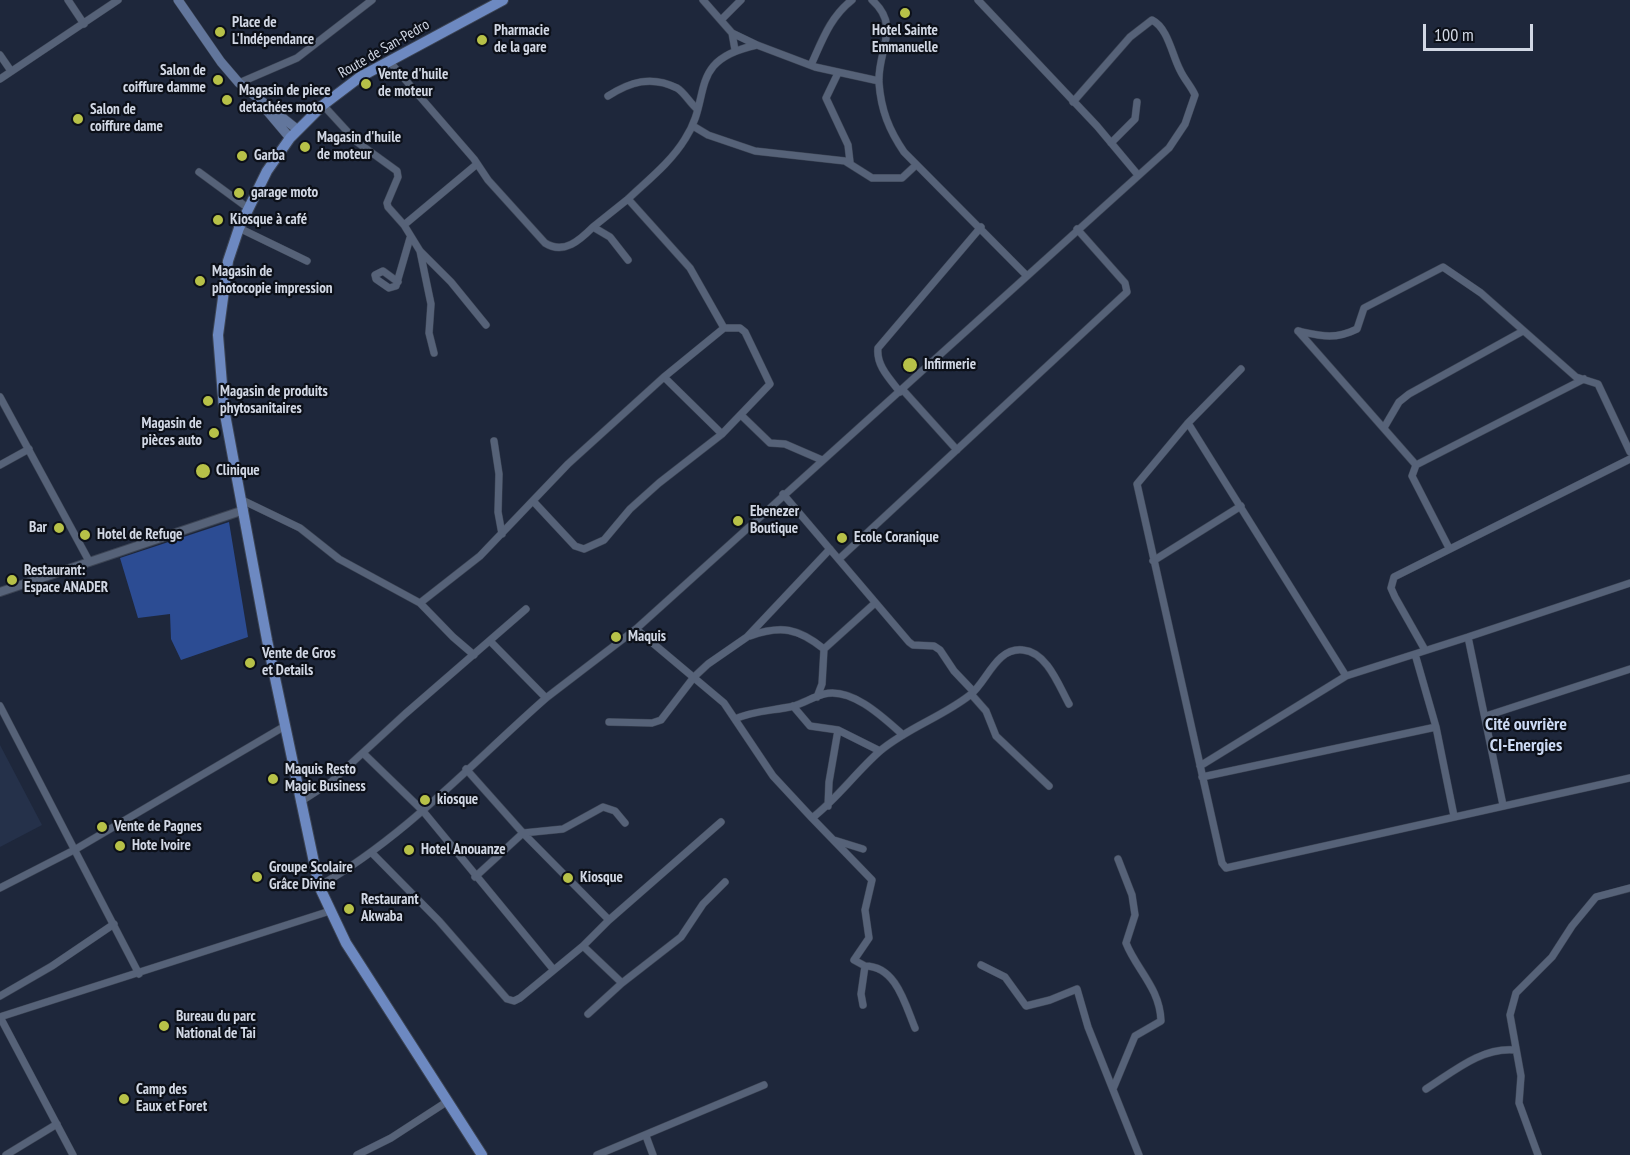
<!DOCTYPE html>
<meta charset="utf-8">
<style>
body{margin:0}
#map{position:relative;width:1630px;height:1155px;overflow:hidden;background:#1e273b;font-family:"PT Sans Narrow",sans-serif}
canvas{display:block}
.scale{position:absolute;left:1423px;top:24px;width:110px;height:27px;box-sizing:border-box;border:3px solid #d1d7e4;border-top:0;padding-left:8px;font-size:18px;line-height:21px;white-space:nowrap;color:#d1d7e4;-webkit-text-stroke:4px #0c1019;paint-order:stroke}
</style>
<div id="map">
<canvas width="1630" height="1155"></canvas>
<div class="scale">100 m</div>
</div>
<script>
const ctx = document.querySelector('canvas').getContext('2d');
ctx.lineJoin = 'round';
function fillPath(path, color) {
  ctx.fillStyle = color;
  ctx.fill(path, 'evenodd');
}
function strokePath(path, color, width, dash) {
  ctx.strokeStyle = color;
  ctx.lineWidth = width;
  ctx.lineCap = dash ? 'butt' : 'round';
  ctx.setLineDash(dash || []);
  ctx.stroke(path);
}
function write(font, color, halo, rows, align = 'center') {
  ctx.font = font + ' "PT Sans Narrow",sans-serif';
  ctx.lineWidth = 4.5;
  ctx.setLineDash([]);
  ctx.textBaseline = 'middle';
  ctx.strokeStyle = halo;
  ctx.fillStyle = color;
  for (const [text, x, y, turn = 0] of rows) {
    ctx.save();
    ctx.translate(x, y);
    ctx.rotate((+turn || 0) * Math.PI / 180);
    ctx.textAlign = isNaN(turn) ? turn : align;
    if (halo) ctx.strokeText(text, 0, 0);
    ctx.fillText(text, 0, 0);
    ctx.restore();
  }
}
fillPath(new Path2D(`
 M 0,745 L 42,825 L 0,847 Z`), '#25314a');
fillPath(new Path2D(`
 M 229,522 L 248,637 L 181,660 L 171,639 L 170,614 L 138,618 L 120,558 Z`), '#2c4c93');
const minor = new Path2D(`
 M 68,0 L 84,24
 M 703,0 L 732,33 L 735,50
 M 872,0 C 902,27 877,50 879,83 C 881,110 889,130 904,152 L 1027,276
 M 978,0 L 1097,126 L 1138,175
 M 721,20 L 741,0
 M 732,33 L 757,45 L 815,67 L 879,81
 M 0,55 L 11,71
 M 389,61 L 474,159 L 488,180 L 545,243 C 564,255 580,240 593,227 L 610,237 L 628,260
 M 811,65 C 822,41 830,17 852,0
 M 838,73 L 826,98 L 848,145 L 850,162
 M 0,79 L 118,0
 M 239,83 L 297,58 L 372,0
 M 608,96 C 630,82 651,75 677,88 C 684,92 690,103 697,109
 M 323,105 L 357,142 L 397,171 L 398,177 L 387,203 L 388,207 L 404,225 L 420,251 L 451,282 L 486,325
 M 693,126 L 708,135 L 755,151 L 845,161 L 872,178 L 902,178 L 916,165
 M 1111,143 L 1135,119 L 1137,102
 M 199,172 L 248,208
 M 404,225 L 477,164
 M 593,227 L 628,199
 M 239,228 L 307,261
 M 420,251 L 431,304 L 429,333 L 434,353
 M 398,282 L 383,271 L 375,275 L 376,279 L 389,288 L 396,286 L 410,238
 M 1298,331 C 1321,336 1335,340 1357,329 L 1364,308 L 1443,267 L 1481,293 L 1576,377 L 1598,384 L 1630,452
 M 1298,331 L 1416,465 L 1412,476 L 1449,548
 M 1241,369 L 1188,423 L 1137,484 L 1222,863 L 1226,868 L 1630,778
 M 664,377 L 722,434
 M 902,389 L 957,450
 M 900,392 C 889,378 876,365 878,348 L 981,227
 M 0,397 L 89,561
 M 741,415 L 770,443 L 785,444 L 822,460
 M 1188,423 L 1346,676
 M 1385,426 L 1399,402 L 1409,394 L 1523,331
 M 494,441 L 499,474 L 498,512 L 502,534
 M 0,465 L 29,449
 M 1416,465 L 1584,379
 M 783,494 L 909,642 L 913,645 L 934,646 L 940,650 L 954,671 L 973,691
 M 242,500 L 300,528 L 339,559 L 420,603 L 480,556 L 568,464 L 664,377 L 724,328 L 690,268 L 628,199 C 648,180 671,162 685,139 C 713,97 686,60 757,45
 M 533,501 L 575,546 L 584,549 L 604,540 L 630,509 L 659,483 L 722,434 L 770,384 L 745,332 L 740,328 L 724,328
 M 839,559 L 1127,292 L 1125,283 L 1077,229
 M 1153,561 L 1241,506
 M 420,603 L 453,637 L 474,655
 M 636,629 L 1169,148 L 1185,124 L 1195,95 C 1191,86 1184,79 1180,70 C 1172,55 1168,28 1152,20 L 1130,37 L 1073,102
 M 750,636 C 781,625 798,628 824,649
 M 490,641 L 546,698 L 636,629 L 724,703 L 773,776 L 812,818 C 837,799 856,772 880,751 C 907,728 942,717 970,695 C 987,682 996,647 1023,650 C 1047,652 1059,686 1069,704
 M 1425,650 L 1395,597 L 1391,588 L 1394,577 L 1630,459
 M 1415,654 L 1436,727 L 1454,816
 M 971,694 L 986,711 L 996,736 L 1049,786
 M 817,697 L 822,684 L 824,649 L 875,603
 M 0,706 L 139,974
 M 793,706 L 810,726 L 838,730 L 880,751
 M 1486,716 L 1630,669
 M 735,719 C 755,710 773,711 794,706 C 804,703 813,697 824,694 C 852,687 884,718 903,735
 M 609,722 L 652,723 L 661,720 L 694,677 L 708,664 L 747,637 L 830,549
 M 363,753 L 423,811 L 553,969
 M 1200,766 L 1346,676 L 1468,637
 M 466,769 L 523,833 L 609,920
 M 1202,777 L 1436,727
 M 300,802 L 331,782 L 405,714 L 526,609
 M 1503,805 L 1468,637 L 1630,583
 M 828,806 L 829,782 L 838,730
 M 812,818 L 872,880 L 865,910 L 869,938 L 854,960 L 865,966 L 861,994 L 863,1005
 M 721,822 L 609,920 L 583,946 L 622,983 L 681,937 L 703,904 L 725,882
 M 834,840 L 863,849
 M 372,853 L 439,921 L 507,999 L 514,1001 L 520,998 L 583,946
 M 475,877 L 523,833 L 563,829 L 603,807 L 615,811 L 625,823
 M 319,886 C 405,837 472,763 546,698
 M 0,888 L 76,849 L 285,726
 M 981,965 L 1005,977 L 1026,1006 L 1050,1000 L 1077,989 L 1088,1027 L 1139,1155
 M 865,966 C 896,966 905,1004 915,1028
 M 0,996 L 52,966 L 114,924
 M 588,1014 L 622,983
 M 0,1017 L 330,911
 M 0,1017 L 73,1155
 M 1113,1089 L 1135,1036 L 1161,1021 C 1160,988 1136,969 1126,943 L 1135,915 L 1132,895 L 1118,859
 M 1426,1089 C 1453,1072 1481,1047 1515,1050
 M 646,1136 L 653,1155
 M 6,1155 L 57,1124
 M 357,1155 L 391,1138 L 448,1101
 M 597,1155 L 764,1085
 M 1538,1155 L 1519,1103 L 1521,1076 L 1510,1015 L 1516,993 L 1552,957 L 1572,926 L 1596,897 L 1630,888`);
const tertiary = new Path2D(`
 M 0,592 L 244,510`);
const secondary = new Path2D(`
 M 178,0 L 221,62 L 239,83 L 298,130
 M 263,106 L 290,138`);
const primary = new Path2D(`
 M 482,1155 L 346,943 L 319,886 L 267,640 L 224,409 L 218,335 L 228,261 L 239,228 L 267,171 L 290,138 L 323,105 L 360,77 L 503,0`);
strokePath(minor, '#3c4454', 8);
strokePath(tertiary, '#3c4454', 10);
strokePath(secondary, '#3c4454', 10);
strokePath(primary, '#3c4454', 12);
strokePath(minor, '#566278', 7);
strokePath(tertiary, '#566278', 8);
strokePath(secondary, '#62769c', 9);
strokePath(primary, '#6d89c1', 10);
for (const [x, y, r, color] of [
 [905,13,6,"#b7c148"],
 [220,32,6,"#b7c148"],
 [482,40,6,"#b7c148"],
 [218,80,6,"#b7c148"],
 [366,84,6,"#b7c148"],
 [227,100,6,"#b7c148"],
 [78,119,6,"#b7c148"],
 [305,147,6,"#b7c148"],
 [242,156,6,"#b7c148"],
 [239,193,6,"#b7c148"],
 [218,220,6,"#b7c148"],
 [200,281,6,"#b7c148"],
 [910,365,8,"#b7c148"],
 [208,401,6,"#b7c148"],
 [214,433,6,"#b7c148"],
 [203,471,8,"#b7c148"],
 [738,521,6,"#b7c148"],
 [59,528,6,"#b7c148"],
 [85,535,6,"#b7c148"],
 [842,538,6,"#b7c148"],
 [12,580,6,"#b7c148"],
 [616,637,6,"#b7c148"],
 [250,663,6,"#b7c148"],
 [273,779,6,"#b7c148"],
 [425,800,6,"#b7c148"],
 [102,827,6,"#b7c148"],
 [120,846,6,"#b7c148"],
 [409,850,6,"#b7c148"],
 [257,877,6,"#b7c148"],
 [568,878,6,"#b7c148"],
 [349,909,6,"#b7c148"],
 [164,1026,6,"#b7c148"],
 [124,1099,6,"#b7c148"]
]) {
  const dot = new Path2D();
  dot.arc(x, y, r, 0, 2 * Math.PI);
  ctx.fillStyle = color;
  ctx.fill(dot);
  strokePath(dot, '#0c1019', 2);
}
write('bold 15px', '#d1d7e4', '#0c1019', [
 ["Place de",232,23],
 ["L'Indépendance",232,40],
 ["Pharmacie",494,31],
 ["de la gare",494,48],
 ["Hotel Sainte",905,31,"center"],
 ["Emmanuelle",905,48,"center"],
 ["Salon de",206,71,"right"],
 ["coiffure damme",206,88,"right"],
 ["Vente d'huile",378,75],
 ["de moteur",378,92],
 ["Magasin de piece",239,91],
 ["detachées moto",239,108],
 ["Salon de",90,110],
 ["coiffure dame",90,127],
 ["Magasin d'huile",317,138],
 ["de moteur",317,155],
 ["Garba",254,156],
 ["garage moto",251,193],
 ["Kiosque à café",230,220],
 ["Magasin de",212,272],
 ["photocopie impression",212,289],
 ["Infirmerie",924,365],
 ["Magasin de produits",220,392],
 ["phytosanitaires",220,409],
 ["Magasin de",202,424,"right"],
 ["pièces auto",202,441,"right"],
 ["Clinique",216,471],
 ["Ebenezer",750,512],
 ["Boutique",750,529],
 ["Bar",47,528,"right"],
 ["Hotel de Refuge",97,535],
 ["Ecole Coranique",854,538],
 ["Restaurant:",24,571],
 ["Espace ANADER",24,588],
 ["Maquis",628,637],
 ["Vente de Gros",262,654],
 ["et Details",262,671],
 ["Maquis Resto",285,770],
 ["Magic Business",285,787],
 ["kiosque",437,800],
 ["Vente de Pagnes",114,827],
 ["Hote Ivoire",132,846],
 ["Hotel Anouanze",421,850],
 ["Groupe Scolaire",269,868],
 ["Grâce Divine",269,885],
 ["Kiosque",580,878],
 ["Restaurant",361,900],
 ["Akwaba",361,917],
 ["Bureau du parc",176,1017],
 ["National de Tai",176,1034],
 ["Camp des",136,1090],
 ["Eaux et Foret",136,1107]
], 'left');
write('15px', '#d1d7e4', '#0c1019', [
 ["Route de San-Pedro",384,49,-30]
]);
write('bold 18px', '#ccdaf4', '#0c1019', [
 ["Cité ouvrière",1526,725],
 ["CI-Energies",1526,746]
]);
</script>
